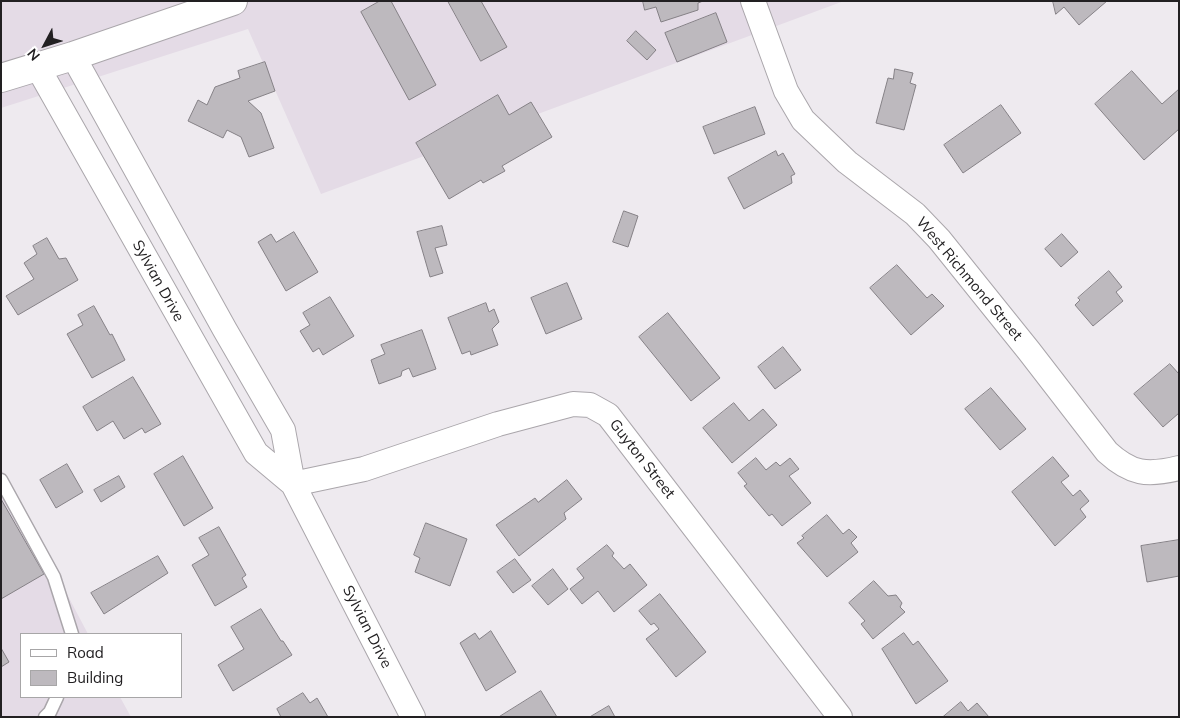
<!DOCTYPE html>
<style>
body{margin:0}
#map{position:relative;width:1180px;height:718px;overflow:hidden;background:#eeeaef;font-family:Mulish,sans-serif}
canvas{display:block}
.frame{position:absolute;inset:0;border:2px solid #222022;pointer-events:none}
.legend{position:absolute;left:20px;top:633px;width:162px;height:65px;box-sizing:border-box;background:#fff;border:1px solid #a7a6a7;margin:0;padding:6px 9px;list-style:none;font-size:15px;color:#222022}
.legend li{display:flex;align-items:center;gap:10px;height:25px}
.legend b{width:25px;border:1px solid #a7a6a7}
.north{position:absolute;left:20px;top:20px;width:50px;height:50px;-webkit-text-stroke:4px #fff;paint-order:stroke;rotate:230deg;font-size:14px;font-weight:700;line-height:20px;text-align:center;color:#222022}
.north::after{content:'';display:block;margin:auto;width:18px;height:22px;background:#222022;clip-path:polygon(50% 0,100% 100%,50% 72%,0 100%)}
</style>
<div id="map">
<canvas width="1180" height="718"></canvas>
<div class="frame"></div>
<ul class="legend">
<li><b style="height:6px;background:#fff"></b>Road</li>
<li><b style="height:14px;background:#bdb9be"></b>Building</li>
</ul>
<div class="north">N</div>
</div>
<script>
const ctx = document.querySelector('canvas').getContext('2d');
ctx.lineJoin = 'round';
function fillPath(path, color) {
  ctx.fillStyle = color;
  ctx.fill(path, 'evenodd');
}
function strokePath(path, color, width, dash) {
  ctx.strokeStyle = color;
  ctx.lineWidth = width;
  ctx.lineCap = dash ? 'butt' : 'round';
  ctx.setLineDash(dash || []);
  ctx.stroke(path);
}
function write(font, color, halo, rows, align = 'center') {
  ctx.font = font + ' Mulish,sans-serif';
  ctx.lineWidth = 4.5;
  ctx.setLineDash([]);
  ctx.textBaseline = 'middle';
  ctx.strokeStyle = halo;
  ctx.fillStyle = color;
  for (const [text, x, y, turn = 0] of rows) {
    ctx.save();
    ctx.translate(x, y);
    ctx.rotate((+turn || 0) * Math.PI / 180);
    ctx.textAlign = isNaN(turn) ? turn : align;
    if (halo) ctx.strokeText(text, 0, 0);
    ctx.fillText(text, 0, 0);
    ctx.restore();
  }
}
fillPath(new Path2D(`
 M 1,1 L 844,1 L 321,194 L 248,29 L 1,108 Z
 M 1,469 L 88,634 L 21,634 L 21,697 L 120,697 L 131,717 L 1,717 Z`), '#e4dbe6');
const building = new Path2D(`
 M 380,1 L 391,1 L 436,85 L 409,100 L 361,12 Z
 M 448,1 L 481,1 L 507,47 L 481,61 Z
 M 643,1 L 703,1 L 698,3 L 698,10 L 661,22 L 656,7 L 645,10 Z
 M 1053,1 L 1107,1 L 1079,25 L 1064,7 L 1056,14 Z
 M 716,13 L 727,42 L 677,62 L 665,33 Z
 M 636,31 L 656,50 L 647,60 L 627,41 Z
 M 265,62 L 275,91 L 248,101 L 261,113 L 274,148 L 249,157 L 241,137 L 227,130 L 223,138 L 188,121 L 198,100 L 207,105 L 215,87 L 240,78 L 238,71 Z
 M 895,69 L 913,73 L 910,83 L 916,85 L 904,130 L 876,123 L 888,78 L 893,79 Z
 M 1132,71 L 1162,104 L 1179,89 L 1179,129 L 1144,160 L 1095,104 Z
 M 498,95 L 509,115 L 531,102 L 552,137 L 502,166 L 505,171 L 483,183 L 481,180 L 449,199 L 416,143 Z
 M 1001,105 L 1021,133 L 963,173 L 944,145 Z
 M 755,107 L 765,134 L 714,154 L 703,127 Z
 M 776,151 L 778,156 L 783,153 L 795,174 L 791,176 L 792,183 L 744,209 L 728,178 Z
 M 624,211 L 638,216 L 628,247 L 613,242 Z
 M 442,226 L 447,245 L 435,248 L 443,273 L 430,277 L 417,232 Z
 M 294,232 L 318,272 L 286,291 L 258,242 L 271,234 L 276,242 Z
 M 1062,234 L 1078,252 L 1061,267 L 1045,249 Z
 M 47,238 L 59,259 L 66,258 L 78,280 L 18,315 L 6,296 L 34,279 L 24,263 L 37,254 L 33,246 Z
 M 897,265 L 927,298 L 932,294 L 944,306 L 911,335 L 870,288 Z
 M 1109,271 L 1122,287 L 1116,292 L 1123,301 L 1093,326 L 1075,305 L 1080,300 L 1078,298 Z
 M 567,283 L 582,319 L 546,334 L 531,298 Z
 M 330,297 L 354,336 L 323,355 L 319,348 L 313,352 L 300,331 L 310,325 L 303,313 Z
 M 486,303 L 489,312 L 494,309 L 499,322 L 492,329 L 498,345 L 471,355 L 470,351 L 462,354 L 448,318 Z
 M 94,306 L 110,335 L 112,334 L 125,360 L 92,378 L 67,334 L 83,325 L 78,315 Z
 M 668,313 L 720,378 L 691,401 L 639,337 Z
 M 422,330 L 436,369 L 413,377 L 409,368 L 402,371 L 401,376 L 379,384 L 371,360 L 385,354 L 381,345 Z
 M 783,347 L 801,370 L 775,389 L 758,367 Z
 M 1170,364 L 1179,374 L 1179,413 L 1163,427 L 1134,394 Z
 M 133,377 L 161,424 L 145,433 L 142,428 L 124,439 L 113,421 L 97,431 L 83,407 Z
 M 991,388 L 1026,429 L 1000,450 L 965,409 Z
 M 734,403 L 749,421 L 763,409 L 777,425 L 732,463 L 703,428 Z
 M 183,456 L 213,508 L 184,526 L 154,474 Z
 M 1053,457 L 1069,476 L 1061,482 L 1073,496 L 1080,490 L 1089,501 L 1080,509 L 1086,517 L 1055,546 L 1012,492 Z
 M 756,458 L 766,470 L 776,462 L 780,466 L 790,458 L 799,469 L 789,476 L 811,503 L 782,526 L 772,514 L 769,516 L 744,486 L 747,484 L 738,473 Z
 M 67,464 L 83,492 L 56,508 L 40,480 Z
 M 119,476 L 125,487 L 101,502 L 94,490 Z
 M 567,480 L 582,499 L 564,513 L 566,519 L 519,556 L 496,525 L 535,498 L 538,502 Z
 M 1,499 L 44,574 L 1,599 Z
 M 827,515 L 843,534 L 849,529 L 857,537 L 851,543 L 858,552 L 827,577 L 797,543 L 804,538 L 802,536 Z
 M 426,523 L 467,539 L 450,586 L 415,572 L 420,558 L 414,555 Z
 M 219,527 L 246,575 L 242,578 L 247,587 L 215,606 L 192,565 L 209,555 L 199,538 Z
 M 1179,540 L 1179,576 L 1147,582 L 1141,546 Z
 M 607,545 L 614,553 L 612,556 L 624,569 L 630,564 L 647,585 L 614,612 L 598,591 L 582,604 L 570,589 L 584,578 L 577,569 Z
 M 158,556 L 168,573 L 104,614 L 91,593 Z
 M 515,559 L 531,580 L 513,593 L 497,572 Z
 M 553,569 L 568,589 L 548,605 L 532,586 Z
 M 874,581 L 888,596 L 896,595 L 902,603 L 900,607 L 905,612 L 873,639 L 861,624 L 865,621 L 849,603 Z
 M 660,594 L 706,652 L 676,677 L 646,639 L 659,629 L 654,623 L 651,625 L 639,611 Z
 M 261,609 L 281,641 L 283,641 L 292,655 L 233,691 L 218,665 L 244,649 L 231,627 Z
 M 491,631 L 516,672 L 486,691 L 460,643 L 475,633 L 479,639 Z
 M 904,633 L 913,645 L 918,641 L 948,681 L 916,704 L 882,649 Z
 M 1,648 L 9,662 L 1,667 Z
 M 541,691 L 557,717 L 499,717 Z
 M 303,693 L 310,703 L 317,698 L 328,717 L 281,717 L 277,709 Z
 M 961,702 L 968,711 L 977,703 L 989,717 L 943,717 Z
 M 609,706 L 615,717 L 590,717 Z`);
fillPath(building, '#bdb9be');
strokePath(building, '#858186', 1);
const lane = new Path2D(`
 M 1,480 L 54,577 L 72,634
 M 45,717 L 50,712 L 57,697`);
const street = new Path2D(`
 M 753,1 L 786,91 L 803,120 L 847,162 L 915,214 L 939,239 L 1029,351 L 1107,452 C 1131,474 1147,476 1179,468
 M 73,56 L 225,330 L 283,430 L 293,484 L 413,717
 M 37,66 L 256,453 L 293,484
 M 293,484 L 364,469 L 498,424 L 573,404 L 590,405 L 608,415 L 840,717`);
const secondary = new Path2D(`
 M 1,78 L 73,56 L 233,1`);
strokePath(lane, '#aaa6ab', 15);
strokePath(street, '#aaa6ab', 26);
strokePath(secondary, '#aaa6ab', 30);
strokePath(lane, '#fff', 12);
strokePath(street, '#fff', 24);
strokePath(secondary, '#fff', 28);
write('15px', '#222022', '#fff', [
 ["West Richmond Street",969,279,50],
 ["Sylvian Drive",158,281,61],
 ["Guyton Street",642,459,52],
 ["Sylvian Drive",367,627,63]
]);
</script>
